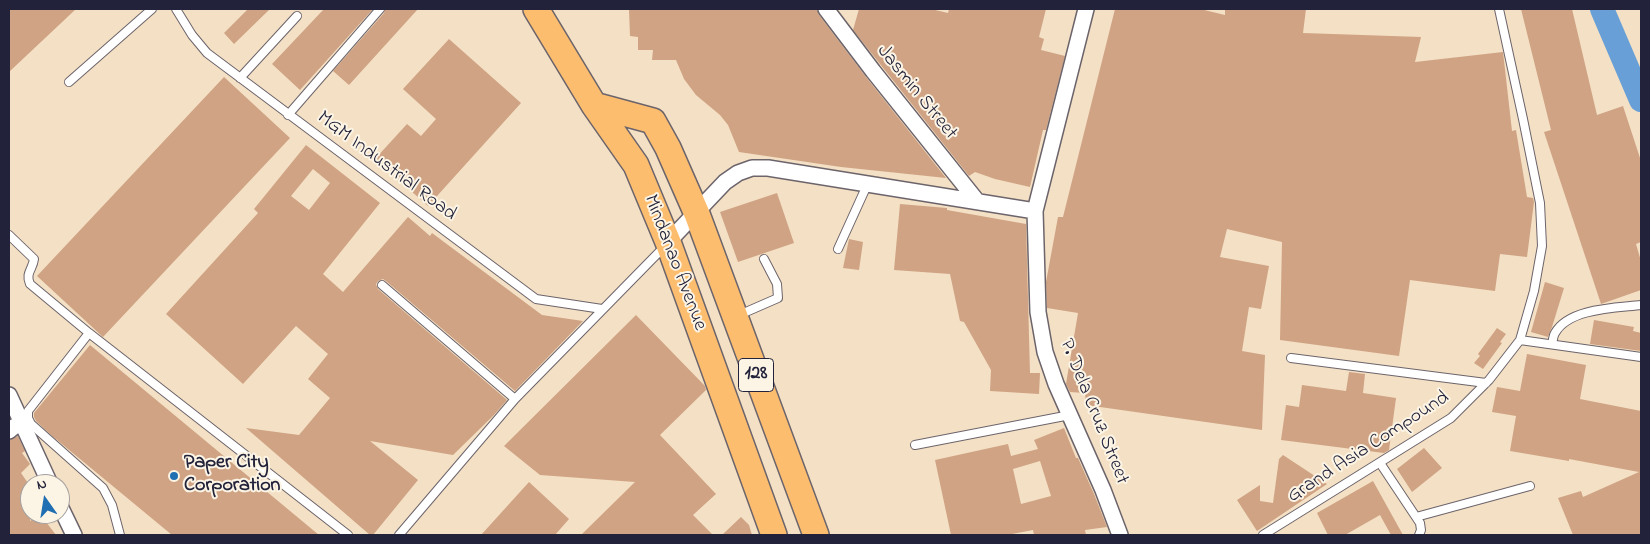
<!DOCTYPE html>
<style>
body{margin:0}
#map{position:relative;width:1650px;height:544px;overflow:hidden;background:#f4e0c4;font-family:"Indie Flower",sans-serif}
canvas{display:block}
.frame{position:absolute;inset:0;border:10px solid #22223b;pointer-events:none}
.north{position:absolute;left:20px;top:474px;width:50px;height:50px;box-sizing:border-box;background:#fcf5e5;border:1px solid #a5a1a1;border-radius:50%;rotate:347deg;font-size:14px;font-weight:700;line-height:20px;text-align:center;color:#22223b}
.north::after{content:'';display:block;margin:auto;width:18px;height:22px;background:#1f6fb2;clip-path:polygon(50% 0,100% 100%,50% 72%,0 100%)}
</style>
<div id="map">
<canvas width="1650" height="544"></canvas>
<div class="frame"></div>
<div class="north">N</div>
</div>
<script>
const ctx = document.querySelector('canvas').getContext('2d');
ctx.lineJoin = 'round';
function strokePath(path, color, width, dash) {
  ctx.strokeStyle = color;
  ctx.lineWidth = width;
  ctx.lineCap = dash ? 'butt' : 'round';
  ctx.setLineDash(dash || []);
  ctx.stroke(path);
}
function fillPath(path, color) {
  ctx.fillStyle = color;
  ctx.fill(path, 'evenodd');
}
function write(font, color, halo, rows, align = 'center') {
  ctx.font = font + ' "Indie Flower",sans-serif';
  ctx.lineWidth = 4;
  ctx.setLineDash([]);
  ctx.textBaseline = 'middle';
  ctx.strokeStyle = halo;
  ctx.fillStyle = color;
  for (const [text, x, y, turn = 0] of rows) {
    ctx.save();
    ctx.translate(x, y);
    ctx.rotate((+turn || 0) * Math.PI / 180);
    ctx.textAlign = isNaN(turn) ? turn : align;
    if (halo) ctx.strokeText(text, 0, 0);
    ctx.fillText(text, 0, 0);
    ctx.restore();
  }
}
strokePath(new Path2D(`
 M 1602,9 L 1641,100`), '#689fd6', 24);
fillPath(new Path2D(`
 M 9,9 L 76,9 L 9,72 Z
 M 248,9 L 270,9 L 234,44 L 224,33 Z
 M 324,9 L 373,9 L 300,90 L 272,64 Z
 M 385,9 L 418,9 L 349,85 L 333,71 L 384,13 Z
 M 629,9 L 817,9 L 819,15 L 866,77 L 946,178 L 841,167 L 739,152 L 728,125 L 720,115 L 696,95 L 684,79 L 676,60 L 652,60 L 653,50 L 638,50 L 638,37 L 630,36 Z
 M 859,9 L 931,9 L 948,13 L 949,9 L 1046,9 L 1039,37 L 1044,39 L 1041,50 L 1065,56 L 1046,130 L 1043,130 L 1030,187 L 995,179 L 975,172 L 969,176 L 853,30 Z
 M 1115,9 L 1200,9 L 1225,15 L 1225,9 L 1306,9 L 1303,33 L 1421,37 L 1415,62 L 1503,52 L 1512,131 L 1516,130 L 1527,197 L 1533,198 L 1534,202 L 1527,257 L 1500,254 L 1495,291 L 1410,280 L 1399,356 L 1280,340 L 1282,242 L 1227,229 L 1220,257 L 1269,266 L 1261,309 L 1249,307 L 1242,351 L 1265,355 L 1262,430 L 1086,405 L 1085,393 L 1070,392 L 1066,384 L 1078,313 L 1047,308 L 1046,282 L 1058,217 L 1063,217 Z
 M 1521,9 L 1572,9 L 1597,115 L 1623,106 L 1641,161 L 1641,242 L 1636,244 L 1641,261 L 1641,290 L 1601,304 L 1544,132 L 1551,130 Z
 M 449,39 L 521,103 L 428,206 L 375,159 L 407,124 L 421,136 L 436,119 L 403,89 Z
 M 224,77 L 290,138 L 103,337 L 37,276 Z
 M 306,145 L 380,203 L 323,274 L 343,292 L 408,217 L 430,236 L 432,233 L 542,315 L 583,321 L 515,391 L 386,281 L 383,279 L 378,281 L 376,284 L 378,289 L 507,400 L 494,415 L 453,455 L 370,441 L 418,480 L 373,535 L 370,535 L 246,428 L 299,435 L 330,398 L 308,379 L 328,354 L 296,326 L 243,384 L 166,314 L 258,213 L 254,209 ZM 313,169 L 330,183 L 309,210 L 291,196 Z
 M 777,193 L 794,243 L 738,262 L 720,212 Z
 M 900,204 L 947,208 L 947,210 L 1026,224 L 1030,373 L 1040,373 L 1039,394 L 990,391 L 991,370 L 964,322 L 960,321 L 950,274 L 894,270 Z
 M 849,239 L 863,242 L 859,270 L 843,268 Z
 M 1545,282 L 1564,288 L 1552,327 L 1548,337 L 1531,332 Z
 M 636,315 L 705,386 L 706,390 L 660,435 L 716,494 L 693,515 L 713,535 L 581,535 L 635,482 L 540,475 L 504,446 Z
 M 1594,320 L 1634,327 L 1633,331 L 1641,333 L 1641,351 L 1590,344 Z
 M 1497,328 L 1506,334 L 1500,342 L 1502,343 L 1483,369 L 1474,363 L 1480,356 L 1478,354 Z
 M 90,345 L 319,535 L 172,535 L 51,435 L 36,421 L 34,417 L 34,413 Z
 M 1527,354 L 1586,365 L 1580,399 L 1641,411 L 1641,535 L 1573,535 L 1558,498 L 1581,491 L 1583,497 L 1639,472 L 1569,459 L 1569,461 L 1510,451 L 1516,416 L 1492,412 L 1497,387 L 1520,391 Z
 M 1349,372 L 1365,374 L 1363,393 L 1396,398 L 1389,450 L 1384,453 L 1281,440 L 1286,405 L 1299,407 L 1302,385 L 1346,391 Z
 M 1064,428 L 1076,458 L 1078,458 L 1094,494 L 1107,527 L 1085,530 L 1086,535 L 1034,535 L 1033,530 L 1007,535 L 951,535 L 935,460 L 1008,444 L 1011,456 L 1038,449 L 1034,440 ZM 1040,461 L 1051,496 L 1021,504 L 1013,469 Z
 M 18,436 L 25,451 L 22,453 L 30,464 L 21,473 L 30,486 L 30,521 L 40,514 L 56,535 L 9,535 L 9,440 Z
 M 1424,448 L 1442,468 L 1412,492 L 1397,469 Z
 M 1283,455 L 1327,484 L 1257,531 L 1237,500 L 1260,485 L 1260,501 L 1273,503 L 1279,459 Z
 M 1373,481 L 1403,535 L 1391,535 L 1380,515 L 1345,535 L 1328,535 L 1317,513 Z
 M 529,482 L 569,519 L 555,535 L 481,535 Z
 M 741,517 L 749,525 L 752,535 L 722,535 Z`), '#cfa384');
const service = new Path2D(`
 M 176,9 L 192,35 L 207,53 L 536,299 L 602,309
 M 240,78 L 297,16
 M 69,82 L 152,9
 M 288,115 L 380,9
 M 9,235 L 34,259 C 33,269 25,273 30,284 L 89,333 L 348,535
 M 838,249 L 868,183
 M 382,285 L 515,399
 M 739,315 L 778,298 L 777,284 L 764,259
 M 89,333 L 28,411 L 28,418 L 31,424 L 103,488 L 112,505 L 120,535
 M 1520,340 L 1641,357
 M 1552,344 C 1553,341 1553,336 1555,333 C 1569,308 1616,308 1641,305
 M 1291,358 L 1486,383
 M 915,445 L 1070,415
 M 1380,463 L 1420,523 L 1421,530 L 1419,535
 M 1416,517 L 1530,486
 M 399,535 L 515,399 L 665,246
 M 1263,535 L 1451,418 L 1489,380 L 1520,340 L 1534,291 L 1542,246 L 1540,203 L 1523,119 L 1499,9`);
const minor = new Path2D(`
 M 826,9 L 873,71 L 977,201
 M 1086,9 L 1035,211 L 1038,312 L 1045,352 L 1056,384 L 1103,490 L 1120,535
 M 668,242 L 725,182 L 738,173 L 752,168 L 768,168 L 1035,211
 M 9,395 L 50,484
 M 9,431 L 15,426 L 23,426
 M 60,506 L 74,535`);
const primary = new Path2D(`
 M 536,9 L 594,105 L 636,165 L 668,242 L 774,535
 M 594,105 L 653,121 L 668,148 L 697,214 L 816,535`);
strokePath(service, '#6c646b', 10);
strokePath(minor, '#6c646b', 18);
strokePath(primary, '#6c646b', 28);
strokePath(service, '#fff', 8);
strokePath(minor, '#fff', 15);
strokePath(primary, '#fcbd6f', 25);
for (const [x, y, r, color] of [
 [174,476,5,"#1f6fb2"]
]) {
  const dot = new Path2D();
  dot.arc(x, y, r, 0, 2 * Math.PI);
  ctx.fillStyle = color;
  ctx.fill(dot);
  strokePath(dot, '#fcf5e5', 2);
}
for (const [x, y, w] of [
 [756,375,35]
]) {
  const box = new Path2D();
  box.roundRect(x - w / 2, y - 16.5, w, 33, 4);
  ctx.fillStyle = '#fcf5e5';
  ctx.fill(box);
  strokePath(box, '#22223b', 1);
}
write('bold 19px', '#22223b', null, [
 ["128",756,375]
]);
write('20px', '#22223b', '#fcf5e5', [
 ["Jasmin Street",916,93,51],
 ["MGM Industrial Road",386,167,37],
 ["Mindanao Avenue",674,263,69],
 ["P. Dela Cruz Street",1093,412,68],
 ["Grand Asia Compound",1369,448,-33]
]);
write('bold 20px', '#22223b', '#fcf5e5', [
 ["Paper City",184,464],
 ["Corporation",184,487]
], 'left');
</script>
